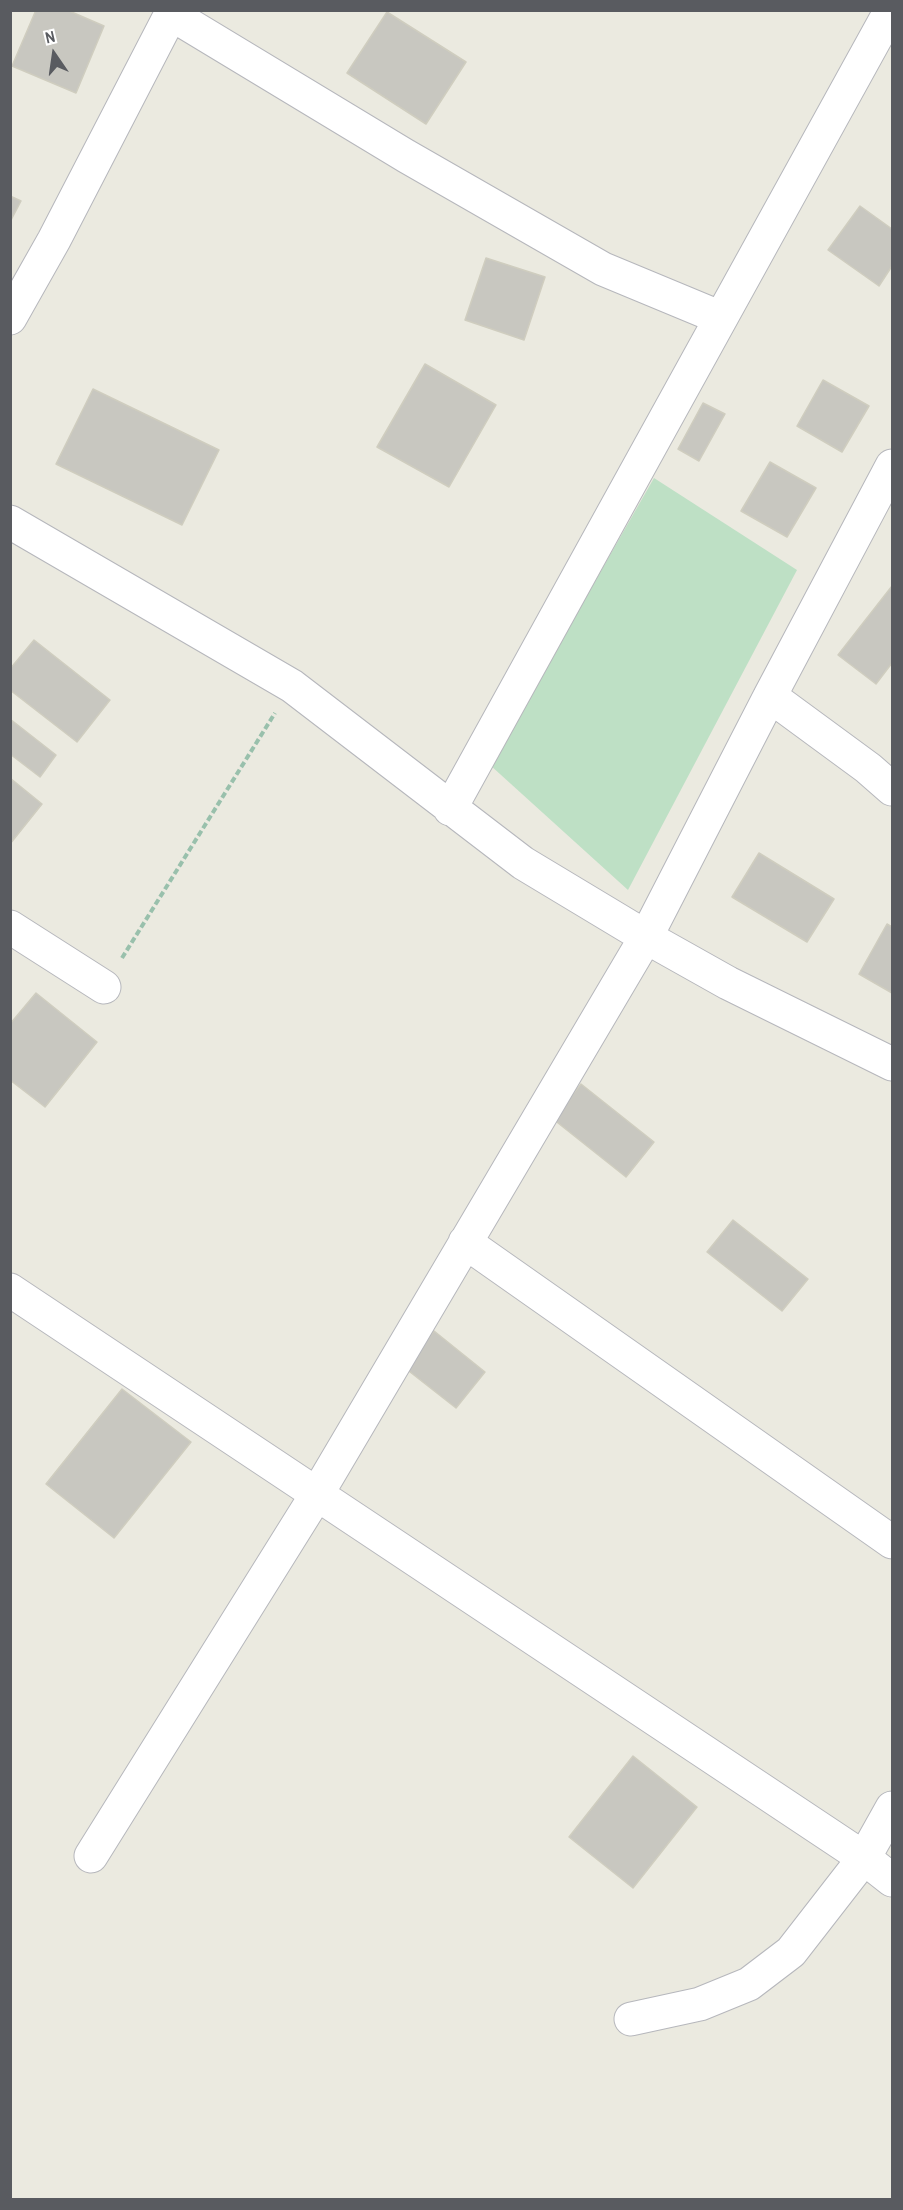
<!DOCTYPE html>
<style>
body{margin:0}
#map{position:relative;width:903px;height:2210px;overflow:hidden;background:#ebeae0;font-family:"Archivo Narrow",sans-serif}
canvas{display:block}
.frame{position:absolute;inset:0;border:12px solid #595b60;pointer-events:none}
.north{position:absolute;left:24px;top:24px;width:60px;height:60px;-webkit-text-stroke:4px #fff;paint-order:stroke;rotate:347deg;font-size:16px;font-weight:700;line-height:24px;text-align:center;color:#595b60}
.north::after{content:'';display:block;margin:auto;width:21px;height:27px;background:#595b60;clip-path:polygon(50% 0,100% 100%,50% 72%,0 100%)}
</style>
<div id="map">
<canvas width="903" height="2210"></canvas>
<div class="frame"></div>
<div class="north">N</div>
</div>
<script>
const ctx = document.querySelector('canvas').getContext('2d');
ctx.lineJoin = 'round';
function fillPath(path, color) {
  ctx.fillStyle = color;
  ctx.fill(path, 'evenodd');
}
function strokePath(path, color, width, dash) {
  ctx.strokeStyle = color;
  ctx.lineWidth = width;
  ctx.lineCap = dash ? 'butt' : 'round';
  ctx.setLineDash(dash || []);
  ctx.stroke(path);
}
fillPath(new Path2D(`
 M 654,478 L 797,570 L 628,890 L 490,765 Z`), '#bee0c5');
const building = new Path2D(`
 M 36,10 L 67,10 L 104,26 L 76,93 L 12,66 Z
 M 387,12 L 466,62 L 426,124 L 347,73 Z
 M 10,196 L 21,201 L 10,222 Z
 M 860,206 L 892,229 L 892,266 L 879,286 L 828,250 Z
 M 486,258 L 545,277 L 524,340 L 465,320 Z
 M 425,364 L 496,405 L 449,487 L 377,447 Z
 M 823,380 L 869,406 L 842,452 L 797,426 Z
 M 93,389 L 219,450 L 182,525 L 56,464 Z
 M 703,403 L 725,414 L 699,461 L 678,449 Z
 M 770,462 L 816,488 L 787,537 L 741,511 Z
 M 892,586 L 892,663 L 876,684 L 838,655 Z
 M 34,640 L 110,700 L 77,742 L 10,690 L 10,669 Z
 M 10,719 L 56,755 L 40,777 L 10,754 Z
 M 10,778 L 42,804 L 10,844 Z
 M 759,853 L 834,899 L 807,942 L 732,897 Z
 M 887,924 L 892,927 L 892,993 L 859,974 Z
 M 36,993 L 97,1042 L 45,1107 L 10,1080 L 10,1024 Z
 M 581,1084 L 654,1142 L 626,1177 L 553,1119 Z
 M 733,1220 L 808,1279 L 782,1311 L 707,1252 Z
 M 434,1331 L 485,1372 L 456,1408 L 405,1368 Z
 M 122,1389 L 191,1442 L 114,1538 L 46,1484 Z
 M 633,1756 L 697,1807 L 633,1888 L 569,1837 Z`);
fillPath(building, '#c8c7c0');
strokePath(building, '#cfcdbf', 1.5);
const minor = new Path2D(`
 M 171,14 L 406,156 L 603,269 L 721,318
 M 10,318 L 54,240 L 173,10
 M 10,522 L 292,686 L 523,863 L 646,937 L 728,983 L 892,1064
 M 770,696 L 868,768 L 892,789
 M 450,809 L 891,10
 M 10,927 L 104,987
 M 465,1242 L 892,1542
 M 10,1290 L 864,1858 L 892,1880
 M 91,1856 L 317,1494 L 646,937 L 770,696 L 892,466
 M 631,2019 L 700,2004 L 749,1984 L 791,1952 L 864,1858 L 892,1808`);
strokePath(minor, '#b6b7bc', 35);
strokePath(new Path2D(`
 M 122,958 L 275,713`), '#99c0ac', 4, [6, 3]);
strokePath(minor, '#fff', 33);
</script>
